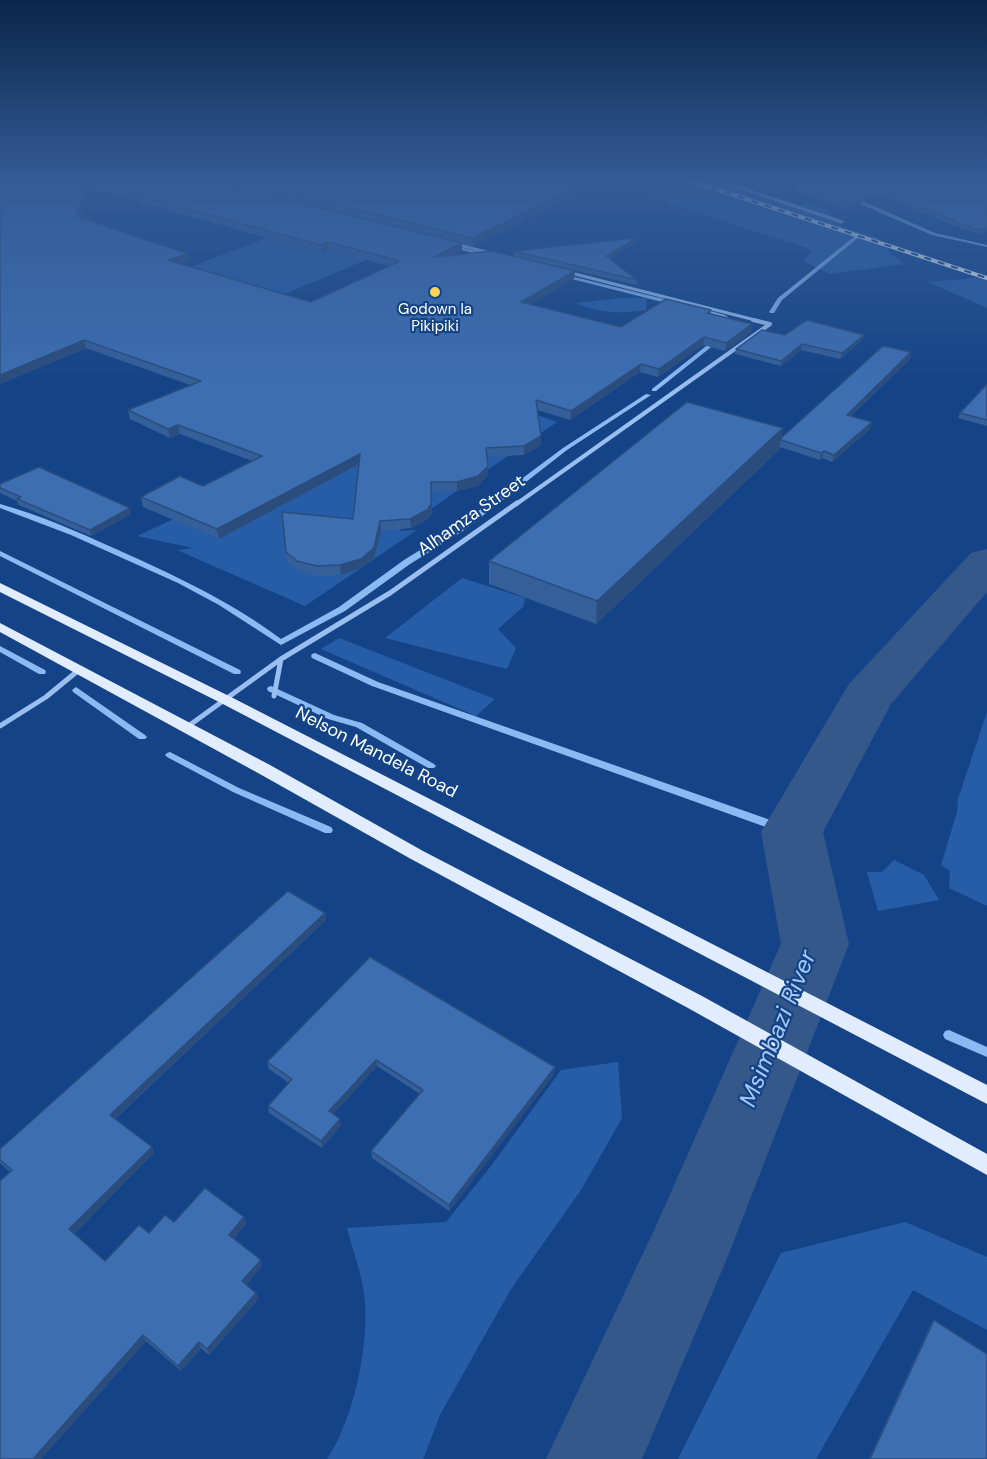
<!DOCTYPE html>
<style>
body{margin:0}
canvas{display:block;background:#144487}
</style>
<canvas width="987" height="1459"></canvas>
<script>
const ctx = document.querySelector('canvas').getContext('2d');
ctx.lineJoin = 'round';
function fillPath(path, color) {
  ctx.fillStyle = color;
  ctx.fill(path, 'evenodd');
}
function strokePath(path, color, width, dash) {
  ctx.strokeStyle = color;
  ctx.lineWidth = width;
  ctx.lineCap = dash ? 'butt' : 'round';
  ctx.setLineDash(dash || []);
  ctx.stroke(path);
}
function write(font, color, halo, rows, align = 'center') {
  ctx.font = font + ' "DM Sans",sans-serif';
  ctx.lineWidth = 4.5;
  ctx.setLineDash([]);
  ctx.textBaseline = 'middle';
  ctx.strokeStyle = halo;
  ctx.fillStyle = color;
  for (const [text, x, y, turn = 0] of rows) {
    ctx.save();
    ctx.translate(x, y);
    ctx.rotate((+turn || 0) * Math.PI / 180);
    ctx.textAlign = isNaN(turn) ? turn : align;
    if (halo) ctx.strokeText(text, 0, 0);
    ctx.fillText(text, 0, 0);
    ctx.restore();
  }
}
fillPath(new Path2D(`
 M 595,179 L 707,179 L 797,206 L 809,203 L 829,211 L 840,226 L 878,238 L 892,255 L 904,264 L 830,274 L 803,261 L 813,250 Z
 M 322,217 L 418,238 L 285,294 L 190,267 Z
 M 987,277 L 987,308 L 928,282 Z
 M 622,298 L 647,298 L 646,310 C 621,314 599,313 576,303 Z
 M 404,367 L 557,422 L 399,531 L 417,530 L 305,606 L 177,550 L 193,548 L 137,536 L 365,430 Z
 M 462,578 L 525,598 L 523,607 L 498,629 L 516,648 L 507,669 L 385,638 Z
 M 339,638 L 495,699 L 476,716 L 321,649 Z
 M 987,712 L 987,906 L 949,888 L 950,871 L 941,865 L 957,812 L 958,799 Z
 M 894,860 L 924,875 L 939,900 L 878,911 L 867,872 L 882,872 Z
 M 618,1062 L 622,1118 L 581,1190 L 511,1289 L 441,1413 L 423,1459 L 327,1459 C 353,1421 368,1350 365,1304 C 364,1279 353,1252 347,1228 L 446,1222 L 491,1166 L 561,1070 Z
 M 905,1222 L 987,1257 L 987,1330 L 913,1290 L 816,1459 L 678,1459 L 781,1253 Z`), '#265da6');
fillPath(new Path2D(`
 M 785,179 L 793,179 L 813,186 L 811,187 Z
 M 851,198 L 855,198 L 935,233 L 987,245 L 987,247 L 932,235 L 851,200 Z
 M 855,236 L 859,237 L 782,300 L 774,313 L 770,313 L 769,312 L 778,298 Z
 M 452,245 L 490,255 L 490,256 L 488,257 L 450,247 L 450,246 Z
 M 562,274 L 676,302 L 677,303 L 674,305 L 560,276 L 560,275 Z
 M 699,308 L 725,315 L 736,324 L 731,325 L 721,317 L 697,311 L 696,310 Z
 M 715,339 L 720,340 L 656,391 L 652,391 L 652,389 Z
 M 646,394 L 651,395 L 567,450 L 463,531 L 410,564 L 345,611 L 281,645 L 219,605 L 178,583 L 71,535 L 0,508 L 0,504 C 40,515 78,532 116,549 C 174,575 230,601 281,639 L 339,607 L 404,560 L 457,527 L 563,448 Z
 M 0,551 L 240,670 L 241,672 L 240,674 L 234,674 L 0,556 Z
 M 0,646 L 45,670 L 46,672 L 45,674 L 39,674 L 0,652 Z
 M 315,653 L 378,682 L 796,829 L 797,832 L 796,835 L 788,835 L 372,686 L 312,658 L 311,656 L 312,654 Z
 M 271,686 L 334,715 L 362,723 L 434,764 L 436,766 L 434,768 L 428,768 L 356,727 L 328,719 L 268,691 L 267,689 L 268,687 Z
 M 76,687 L 145,735 L 147,737 L 145,739 L 139,739 L 73,692 L 72,690 Z
 M 170,752 L 239,788 L 331,827 L 333,830 L 331,833 L 325,833 L 233,792 L 167,757 L 165,755 L 167,753 Z
 M 949,1030 L 987,1047 L 987,1057 L 945,1039 L 943,1035 L 945,1031 Z`), '#8bb9f2');
fillPath(new Path2D(`
 M 987,549 L 987,592 L 891,704 L 823,832 L 849,944 L 728,1256 L 642,1459 L 546,1459 L 656,1226 L 781,944 L 761,832 L 849,684 L 971,553 Z`), '#35588a');
strokePath(new Path2D(`
 M 715,179 L 842,222
 M 456,244 L 493,254
 M 567,272 L 759,321`), '#9abeef', 3);
strokePath(new Path2D(`
 M 753,320 L 770,324
 M 515,505 L 770,324`), '#9abeef', 4);
strokePath(new Path2D(`
 M 274,696 L 281,659
 M 0,726 L 46,697 L 80,669
 M 187,727 L 281,659 L 390,593 L 517,503`), '#9abeef', 5);
fillPath(new Path2D(`
 M 0,583 L 231,697 L 987,1085 L 987,1104 L 221,703 L 0,592 Z
 M 0,623 L 270,765 L 423,851 L 702,996 L 987,1154 L 987,1175 L 688,1008 L 411,859 L 258,773 L 0,632 Z`), '#e2ecff');
const rail = new Path2D(`
 M 685,179 L 987,278`);
strokePath(rail, '#fff', 4);
strokePath(rail, '#144487', 2, [7]);
fillPath(new Path2D(`
 M 0,179 L 202,179 L 462,243 L 462,251 L 454,255 L 575,271 L 574,279 L 530,304 L 621,327 L 711,310 L 711,314 L 752,324 L 751,332 L 725,351 L 703,345 L 658,377 L 640,372 L 570,420 L 537,410 L 541,436 L 541,445 L 524,455 L 487,457 L 488,475 L 478,486 L 457,491 L 432,492 L 432,513 L 428,519 L 411,528 L 381,531 L 374,558 L 361,568 L 341,575 L 318,576 L 299,571 L 287,561 L 282,512 L 353,519 L 359,464 L 219,539 L 143,507 L 141,497 L 203,486 L 252,461 L 180,434 L 170,438 L 130,419 L 128,410 L 190,385 L 86,348 L 0,384 ZM 88,188 L 322,253 L 329,250 L 390,266 L 311,302 L 181,264 L 189,261 L 188,254 L 80,217 Z
 M 206,179 L 596,179 L 596,185 L 473,246 Z
 M 793,179 L 987,179 L 987,232 L 977,234 L 881,196 L 846,208 L 841,207 L 794,191 L 795,187 L 799,185 L 801,182 Z
 M 636,243 L 609,258 L 637,280 L 637,285 L 514,256 L 514,251 Z
 M 785,335 L 864,335 L 862,340 L 840,359 L 801,350 L 781,366 L 735,354 L 736,349 Z
 M 911,352 L 910,359 L 851,416 L 870,429 L 832,462 L 822,458 L 820,460 L 780,447 L 779,450 L 596,624 L 489,584 L 489,561 L 783,428 L 781,438 Z
 M 987,384 L 987,426 L 958,418 L 960,413 Z
 M 0,484 L 131,514 L 91,536 L 19,505 L 17,501 L 0,493 Z
 M 325,913 L 326,920 L 115,1119 L 152,1147 L 154,1153 L 74,1234 L 105,1261 L 149,1233 L 174,1222 L 244,1217 L 246,1224 L 234,1238 L 261,1260 L 262,1266 L 246,1285 L 256,1293 L 258,1299 L 209,1355 L 201,1348 L 181,1371 L 146,1341 L 41,1459 L 0,1459 L 10,1172 L 0,1163 L 0,1149 Z
 M 370,957 L 555,1067 L 554,1074 L 449,1211 L 372,1158 L 371,1151 L 420,1094 L 377,1066 L 333,1114 L 341,1125 L 322,1148 L 269,1113 L 268,1106 L 289,1083 L 269,1069 L 267,1062 Z
 M 934,1320 L 987,1459 L 869,1459 L 930,1326 Z`), '#345f99');
fillPath(new Path2D(`
 M 594,179 L 596,179 L 596,185 L 473,246 L 472,238 Z
 M 87,182 L 88,188 L 78,223 L 76,216 Z
 M 882,192 L 881,196 L 846,208 L 847,204 Z
 M 987,228 L 987,232 L 977,234 L 978,230 Z
 M 637,238 L 636,243 L 606,261 L 606,256 Z
 M 328,242 L 329,250 L 322,253 L 321,245 Z
 M 462,243 L 462,251 L 434,265 L 434,257 Z
 M 188,254 L 189,261 L 170,268 L 168,260 Z
 M 575,271 L 574,279 L 521,310 L 521,302 Z
 M 752,324 L 751,332 L 725,351 L 726,343 Z
 M 864,335 L 862,340 L 840,359 L 842,353 Z
 M 704,337 L 703,345 L 658,377 L 659,369 Z
 M 84,340 L 86,348 L 0,384 L 0,375 Z
 M 802,344 L 801,350 L 781,366 L 781,361 Z
 M 911,352 L 910,359 L 845,421 L 847,415 Z
 M 641,364 L 640,372 L 570,420 L 571,411 Z
 M 872,422 L 870,429 L 832,462 L 834,455 Z
 M 178,425 L 180,434 L 170,438 L 168,429 Z
 M 783,428 L 779,450 L 596,624 L 597,601 Z
 M 541,436 L 541,445 L 524,455 L 524,446 Z
 M 824,451 L 822,458 L 820,460 L 821,453 Z
 M 360,454 L 361,463 L 219,539 L 217,529 Z
 M 488,466 L 488,475 L 478,486 L 457,491 L 457,482 Z
 M 431,482 L 432,513 L 428,519 L 411,528 L 410,519 Z
 M 130,508 L 131,514 L 91,536 L 90,530 Z
 M 380,521 L 381,531 L 374,558 L 361,568 L 341,575 L 340,565 Z
 M 325,913 L 326,920 L 112,1121 L 110,1115 Z
 M 376,1060 L 377,1066 L 330,1118 L 329,1111 Z
 M 555,1067 L 554,1074 L 449,1211 L 449,1205 Z
 M 340,1119 L 341,1125 L 322,1148 L 321,1141 Z
 M 152,1147 L 154,1153 L 72,1236 L 69,1229 Z
 M 244,1217 L 246,1224 L 231,1241 L 229,1235 Z
 M 261,1260 L 262,1266 L 244,1288 L 242,1281 Z
 M 256,1293 L 258,1299 L 209,1355 L 207,1349 Z
 M 143,1335 L 146,1341 L 41,1459 L 33,1459 Z
 M 199,1342 L 201,1348 L 181,1371 L 178,1366 Z`), '#2b4d7d');
const building = new Path2D(`
 M 0,179 L 202,179 L 462,243 L 434,257 L 492,251 L 575,271 L 521,302 L 621,327 L 666,299 L 711,310 L 707,313 L 752,324 L 726,343 L 704,337 L 659,369 L 641,364 L 571,411 L 536,400 L 541,436 L 524,446 L 486,448 L 488,466 L 478,476 L 457,482 L 431,482 L 431,504 L 427,510 L 410,519 L 380,521 L 374,548 L 361,559 L 340,565 L 317,566 L 297,561 L 286,552 L 282,512 L 353,519 L 360,454 L 217,529 L 141,497 L 180,476 L 203,486 L 262,456 L 178,425 L 168,429 L 128,410 L 201,381 L 84,340 L 0,375 ZM 87,182 L 321,245 L 328,242 L 400,261 L 311,302 L 168,260 L 188,254 L 76,216 Z
 M 233,179 L 594,179 L 472,238 Z
 M 808,179 L 987,179 L 987,228 L 978,230 L 882,192 L 847,204 L 795,187 L 805,184 L 800,182 Z
 M 637,238 L 606,256 L 637,280 L 514,251 Z
 M 807,320 L 864,335 L 842,353 L 802,344 L 781,361 L 736,349 L 762,330 L 785,335 Z
 M 883,346 L 911,352 L 847,415 L 872,422 L 834,455 L 824,451 L 821,453 L 781,440 L 781,438 Z
 M 987,384 L 987,420 L 960,413 Z
 M 687,402 L 783,428 L 597,601 L 489,561 Z
 M 39,467 L 130,508 L 90,530 L 17,499 L 21,497 L 0,488 L 0,484 Z
 M 288,891 L 325,913 L 110,1115 L 152,1147 L 69,1229 L 105,1261 L 139,1225 L 149,1233 L 165,1215 L 174,1222 L 205,1188 L 244,1217 L 229,1235 L 261,1260 L 242,1281 L 256,1293 L 207,1349 L 199,1342 L 178,1366 L 143,1335 L 33,1459 L 0,1459 L 0,1181 L 12,1170 L 0,1160 L 0,1149 Z
 M 370,957 L 555,1067 L 449,1205 L 371,1151 L 423,1090 L 376,1060 L 329,1111 L 340,1119 L 321,1141 L 268,1106 L 292,1079 L 267,1062 Z
 M 934,1320 L 987,1354 L 987,1459 L 870,1459 Z`);
fillPath(building, '#3d6eb2');
strokePath(building, '#2b4d7d', 1.5);
const sky = ctx.createLinearGradient(0, 0, 0, 384);
sky.addColorStop(0, '#0b254a');
sky.addColorStop(0.47, '#345c96');
sky.addColorStop(1, '#345c9600');
ctx.fillStyle = sky;
ctx.fillRect(0, 0, 987, 384);
for (const [x, y, r, color] of [
 [435,292,6,"#ffd258"]
]) {
  const dot = new Path2D();
  dot.arc(x, y, r, 0, 2 * Math.PI);
  ctx.fillStyle = color;
  ctx.fill(dot);
  strokePath(dot, '#144487', 2);
}
write('15px', '#fff', '#144487', [
 ["Godown la",435,310],
 ["Pikipiki",435,327]
]);
write('18px', '#fff', '#144487', [
 ["Alhamza Street",472,516,-35],
 ["Nelson Mandela Road",376,753,27]
]);
write('italic 24px', '#a5c8f6', '#144487', [
 ["Msimbazi River",779,1029,-68]
]);
</script>
